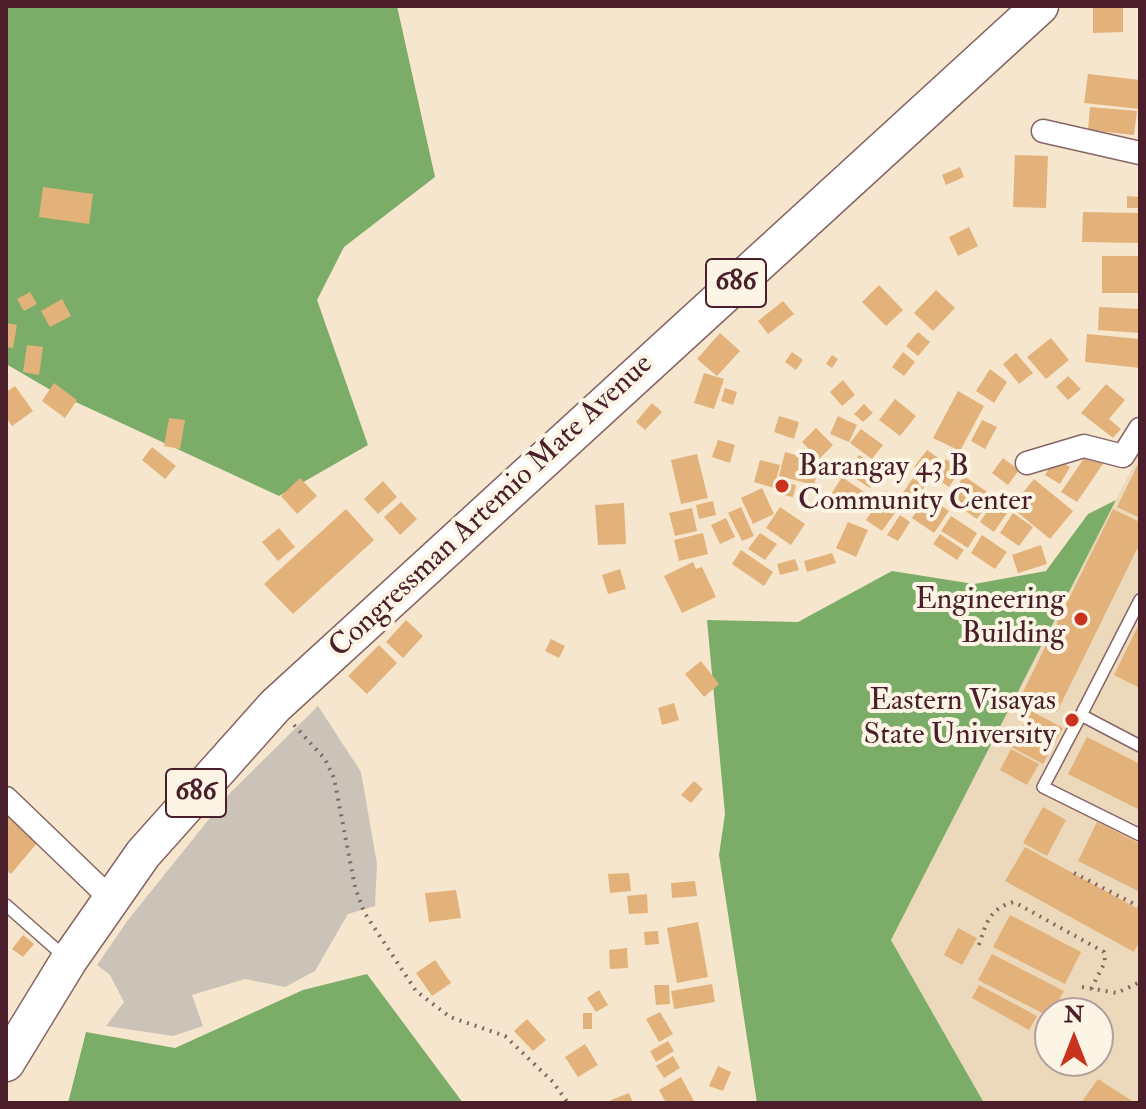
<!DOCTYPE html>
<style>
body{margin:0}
#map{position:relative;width:1146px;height:1109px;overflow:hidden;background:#f6e6cd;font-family:"IM FELL Double Pica",serif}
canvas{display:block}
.frame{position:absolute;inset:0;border:8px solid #4a1f2b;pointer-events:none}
.north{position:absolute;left:1034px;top:997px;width:80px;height:80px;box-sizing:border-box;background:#fcf5e5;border:2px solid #b59f9b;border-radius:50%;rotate:0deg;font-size:22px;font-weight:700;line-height:32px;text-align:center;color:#4a1f2b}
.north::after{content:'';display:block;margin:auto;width:28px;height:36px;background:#c8321e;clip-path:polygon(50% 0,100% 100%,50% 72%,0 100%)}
</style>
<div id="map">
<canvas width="1146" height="1109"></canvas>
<div class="frame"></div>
<div class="north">N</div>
</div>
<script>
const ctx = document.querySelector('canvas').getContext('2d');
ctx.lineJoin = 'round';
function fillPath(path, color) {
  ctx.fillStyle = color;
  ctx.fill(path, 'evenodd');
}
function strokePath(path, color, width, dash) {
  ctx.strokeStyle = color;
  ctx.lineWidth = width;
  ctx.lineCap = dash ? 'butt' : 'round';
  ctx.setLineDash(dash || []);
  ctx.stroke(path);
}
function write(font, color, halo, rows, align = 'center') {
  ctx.font = font + ' "IM FELL Double Pica",serif';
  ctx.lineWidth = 8;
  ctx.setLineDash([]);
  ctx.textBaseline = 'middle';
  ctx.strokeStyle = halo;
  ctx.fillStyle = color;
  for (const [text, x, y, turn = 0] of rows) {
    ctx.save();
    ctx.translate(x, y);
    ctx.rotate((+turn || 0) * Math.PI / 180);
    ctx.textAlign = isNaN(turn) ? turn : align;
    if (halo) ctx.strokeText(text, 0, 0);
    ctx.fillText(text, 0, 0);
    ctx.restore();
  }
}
fillPath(new Path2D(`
 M 1140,453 L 1140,1103 L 984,1103 L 891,940 ZM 1050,1013 L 1098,1013 L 1098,1061 L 1050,1061 Z`), '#ecd8ba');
fillPath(new Path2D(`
 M 318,706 L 361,772 L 377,864 L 375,906 L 348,914 L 315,971 L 285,987 L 245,979 L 192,995 L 203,1026 L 173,1036 L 106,1026 L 124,1002 L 110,975 L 97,965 L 128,920 L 230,793 Z`), '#cbc3b8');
fillPath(new Path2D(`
 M 6,6 L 397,6 L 435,177 L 344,247 L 317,300 L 368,445 L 279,496 L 54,392 L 6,364 Z
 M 1116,500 L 891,940 L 984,1103 L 757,1103 L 719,855 L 725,814 L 707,620 L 798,622 L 892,571 L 974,584 L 1046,571 L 1088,514 Z
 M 367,974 L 463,1103 L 68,1103 L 86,1032 L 175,1048 L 303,990 Z`), '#7cad68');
fillPath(new Path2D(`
 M 1093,6 L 1123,6 L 1123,32 L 1093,33 Z
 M 1088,74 L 1140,80 L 1140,109 L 1084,103 Z
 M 1090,107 L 1137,111 L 1134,135 L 1088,130 Z
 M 1015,155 L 1048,156 L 1046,208 L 1013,207 Z
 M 960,167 L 964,177 L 946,185 L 942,175 Z
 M 43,187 L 93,194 L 89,224 L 39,217 Z
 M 1127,196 L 1140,197 L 1140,208 L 1127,208 Z
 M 1083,212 L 1140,213 L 1140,243 L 1082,242 Z
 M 969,227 L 978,246 L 958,256 L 949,237 Z
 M 1102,256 L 1140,256 L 1140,293 L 1102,293 Z
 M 879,285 L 903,310 L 886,326 L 862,302 Z
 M 936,290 L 955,308 L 933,331 L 914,313 Z
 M 30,292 L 37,304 L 24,311 L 17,299 Z
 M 62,299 L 71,316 L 50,327 L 41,311 Z
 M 783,301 L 794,314 L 768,334 L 758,321 Z
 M 1099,307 L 1140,309 L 1140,333 L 1098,330 Z
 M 6,323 L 17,325 L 13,348 L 6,347 Z
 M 918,332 L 930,342 L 918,356 L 906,346 Z
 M 720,333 L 740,351 L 717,376 L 697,359 Z
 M 1087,334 L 1140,339 L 1140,368 L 1085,362 Z
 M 1051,338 L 1069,360 L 1046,379 L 1027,357 Z
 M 27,345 L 43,347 L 39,375 L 23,372 Z
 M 792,352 L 803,360 L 796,370 L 785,362 Z
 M 903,352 L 915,362 L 904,376 L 892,367 Z
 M 1016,353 L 1033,373 L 1019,384 L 1003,364 Z
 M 832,355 L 838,359 L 832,368 L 826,364 Z
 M 990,369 L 1007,382 L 994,403 L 976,391 Z
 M 704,373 L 724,379 L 714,409 L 694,403 Z
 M 1068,376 L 1081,389 L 1068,400 L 1056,387 Z
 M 843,380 L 855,395 L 842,406 L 830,392 Z
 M 54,383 L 77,400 L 65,418 L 42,401 Z
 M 1106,384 L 1125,400 L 1109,419 L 1121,429 L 1113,438 L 1081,413 Z
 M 15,386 L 33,411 L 12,426 L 6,417 L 6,392 Z
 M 725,388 L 737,392 L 733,405 L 721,401 Z
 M 958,391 L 984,406 L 960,451 L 933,438 Z
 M 895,399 L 916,416 L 900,436 L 879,420 Z
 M 652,403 L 662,412 L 645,430 L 636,422 Z
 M 864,404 L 873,413 L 863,422 L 854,414 Z
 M 779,416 L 799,422 L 794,439 L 774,432 Z
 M 838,416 L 857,425 L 849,442 L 830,434 Z
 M 169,418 L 185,420 L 180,449 L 164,446 Z
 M 982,420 L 997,427 L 985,449 L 971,441 Z
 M 816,428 L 833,445 L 819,459 L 802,442 Z
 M 861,429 L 883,445 L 872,459 L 850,443 Z
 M 718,440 L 735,445 L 730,463 L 712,457 Z
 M 152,447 L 176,466 L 165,479 L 142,460 Z
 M 1091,448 L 1107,458 L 1077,502 L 1061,492 Z
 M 927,450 L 941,460 L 929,477 L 914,467 Z
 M 785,452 L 820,462 L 814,485 L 779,476 Z
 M 697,454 L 708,498 L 681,504 L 671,460 Z
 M 859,455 L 882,470 L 870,488 L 847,473 Z
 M 1003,458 L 1019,470 L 1008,485 L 992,473 Z
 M 1055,458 L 1070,467 L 1060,484 L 1045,475 Z
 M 946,459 L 961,469 L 949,487 L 934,477 Z
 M 760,460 L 780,465 L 774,488 L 754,482 Z
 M 1140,460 L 1140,518 L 1117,507 Z
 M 964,476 L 993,496 L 977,519 L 948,499 Z
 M 842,477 L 867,494 L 854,513 L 830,496 Z
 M 300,478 L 317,496 L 297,514 L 281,496 Z
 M 913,478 L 925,486 L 914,502 L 902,494 Z
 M 1034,479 L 1073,511 L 1050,539 L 1011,507 Z
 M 383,481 L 397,497 L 378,514 L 364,499 Z
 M 782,482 L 796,485 L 793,497 L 779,494 Z
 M 762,488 L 774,514 L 753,524 L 741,498 Z
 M 885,491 L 902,503 L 882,531 L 866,520 Z
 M 927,496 L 949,511 L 934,533 L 912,518 Z
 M 713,501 L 716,515 L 699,519 L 696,505 Z
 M 401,502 L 417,519 L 400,535 L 384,517 Z
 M 624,503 L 626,544 L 598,545 L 595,505 Z
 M 993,503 L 1007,513 L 994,532 L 980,522 Z
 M 741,507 L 754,536 L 742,541 L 728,513 Z
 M 780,507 L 805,524 L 791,545 L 766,528 Z
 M 692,508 L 697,531 L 675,536 L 669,513 Z
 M 346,509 L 374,540 L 293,614 L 264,584 Z
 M 1113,509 L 1140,522 L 1140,543 L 1057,712 L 1022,694 Z
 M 1013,513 L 1033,527 L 1019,546 L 1000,533 Z
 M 900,515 L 910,522 L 898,541 L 887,535 Z
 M 951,516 L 977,533 L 968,548 L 941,531 Z
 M 726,518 L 735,537 L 720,544 L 711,525 Z
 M 848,522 L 868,530 L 856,557 L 836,548 Z
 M 279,528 L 295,547 L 278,561 L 262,542 Z
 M 703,533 L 708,554 L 679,561 L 674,540 Z
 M 760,533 L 777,544 L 765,560 L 748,549 Z
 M 940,534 L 964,550 L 957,560 L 933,544 Z
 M 982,535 L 1007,552 L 995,569 L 971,553 Z
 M 1041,545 L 1047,564 L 1018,573 L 1012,555 Z
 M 741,550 L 773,572 L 764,586 L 732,564 Z
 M 832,553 L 836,563 L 807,572 L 804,561 Z
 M 795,559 L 799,570 L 780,575 L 777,564 Z
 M 693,562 L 696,569 L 702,567 L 716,597 L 682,613 L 664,576 Z
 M 620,569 L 626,589 L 608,594 L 602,575 Z
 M 406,620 L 423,636 L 403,658 L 386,642 Z
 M 1140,622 L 1140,688 L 1114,675 Z
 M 551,639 L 565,646 L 559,658 L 545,651 Z
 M 379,645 L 397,663 L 367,694 L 348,676 Z
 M 701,661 L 719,684 L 704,697 L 685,674 Z
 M 674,703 L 679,720 L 662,725 L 658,708 Z
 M 1031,711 L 1063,728 L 1043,764 L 1011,747 Z
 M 1087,737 L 1140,764 L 1140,810 L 1068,774 Z
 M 1011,749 L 1039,764 L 1027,785 L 1000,770 Z
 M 694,781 L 703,789 L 691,803 L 681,795 Z
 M 1043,807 L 1066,820 L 1047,856 L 1023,843 Z
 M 6,814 L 38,842 L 11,874 L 6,870 Z
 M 1097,822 L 1140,844 L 1140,892 L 1078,861 Z
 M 1025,847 L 1140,910 L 1140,941 L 1134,952 L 1005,881 Z
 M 629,873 L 631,891 L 610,893 L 608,874 Z
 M 695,881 L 697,896 L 672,898 L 671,883 Z
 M 456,890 L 461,918 L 429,922 L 425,893 Z
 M 647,894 L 648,913 L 629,914 L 627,896 Z
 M 1010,915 L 1081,952 L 1065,984 L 993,947 Z
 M 698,922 L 708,977 L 677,983 L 667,928 Z
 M 958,928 L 977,938 L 962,965 L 944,955 Z
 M 658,931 L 659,944 L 645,945 L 644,932 Z
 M 23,935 L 34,944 L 23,957 L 12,949 Z
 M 627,948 L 628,968 L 610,969 L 609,950 Z
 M 992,954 L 1064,991 L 1050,1017 L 978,980 Z
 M 435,960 L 451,983 L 432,996 L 416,973 Z
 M 712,984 L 715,1002 L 674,1009 L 671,991 Z
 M 654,985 L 669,985 L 670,1004 L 656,1005 Z
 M 979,985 L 1037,1016 L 1029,1030 L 972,998 Z
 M 599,990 L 608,1005 L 596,1012 L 587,998 Z
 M 660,1012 L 673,1034 L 659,1042 L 646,1019 Z
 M 583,1013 L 592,1013 L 592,1029 L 583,1029 Z
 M 527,1019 L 546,1040 L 533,1051 L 514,1031 Z
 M 668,1041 L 674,1051 L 656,1062 L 650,1051 Z
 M 585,1044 L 598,1065 L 578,1077 L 565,1057 Z
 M 673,1056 L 680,1068 L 664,1078 L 656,1066 Z
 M 718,1066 L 731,1072 L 723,1091 L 709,1086 Z
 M 681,1077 L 695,1103 L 666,1103 L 659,1090 Z
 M 1098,1079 L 1135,1103 L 1081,1103 Z
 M 629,1093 L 633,1103 L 612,1103 L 611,1100 Z`), '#e3b27a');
const lane = new Path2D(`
 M 1140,600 L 1081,715 L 1140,746
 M 1081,715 L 1043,787 L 1140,835
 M 6,905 L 65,957`);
const street = new Path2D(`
 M 1043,131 L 1140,153
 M 1027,463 L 1084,446 L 1123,456 L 1140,429
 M 6,798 L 110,898`);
const primary = new Path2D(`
 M 6,1063 L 69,960 L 143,854 L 275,706 L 1040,6`);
strokePath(lane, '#866564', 14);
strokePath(street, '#866564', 25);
strokePath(primary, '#866564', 39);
strokePath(new Path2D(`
 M 294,725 L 325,759 L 334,778 L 355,887 L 364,912 L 416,991 L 450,1017 L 505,1036 L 553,1082 L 568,1103
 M 1074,873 L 1140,907
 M 979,945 C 986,923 990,908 1014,902 L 1104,952 L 1105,962 L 1091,989
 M 1082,987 L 1117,993 L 1140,982`), '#866564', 4, [2, 6]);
strokePath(lane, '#fff', 11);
strokePath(street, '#fff', 22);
strokePath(primary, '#fff', 36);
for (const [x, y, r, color] of [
 [782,486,8,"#c8321e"],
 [1081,619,8,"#c8321e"],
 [1072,720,8,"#c8321e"]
]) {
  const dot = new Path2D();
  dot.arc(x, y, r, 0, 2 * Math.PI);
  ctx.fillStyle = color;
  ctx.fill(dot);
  strokePath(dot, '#fcf5e5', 3);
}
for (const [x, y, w] of [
 [736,283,60],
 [196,793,60]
]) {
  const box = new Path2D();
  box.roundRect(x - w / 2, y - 24, w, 48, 6);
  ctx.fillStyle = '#fcf5e5';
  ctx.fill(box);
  strokePath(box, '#4a1f2b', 2);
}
write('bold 28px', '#4a1f2b', null, [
 ["686",736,283],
 ["686",196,793]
]);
write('30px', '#4a1f2b', '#fcf5e5', [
 ["Barangay 43 B",798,469,"left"],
 ["Community Center",798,503,"left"],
 ["Engineering",1065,602],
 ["Building",1065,636],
 ["Eastern Visayas",1056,703],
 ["State University",1056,737]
], 'right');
write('30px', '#4a1f2b', '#fcf5e5', [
 ["Congressman Artemio Mate Avenue",492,507,-43]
]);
</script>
